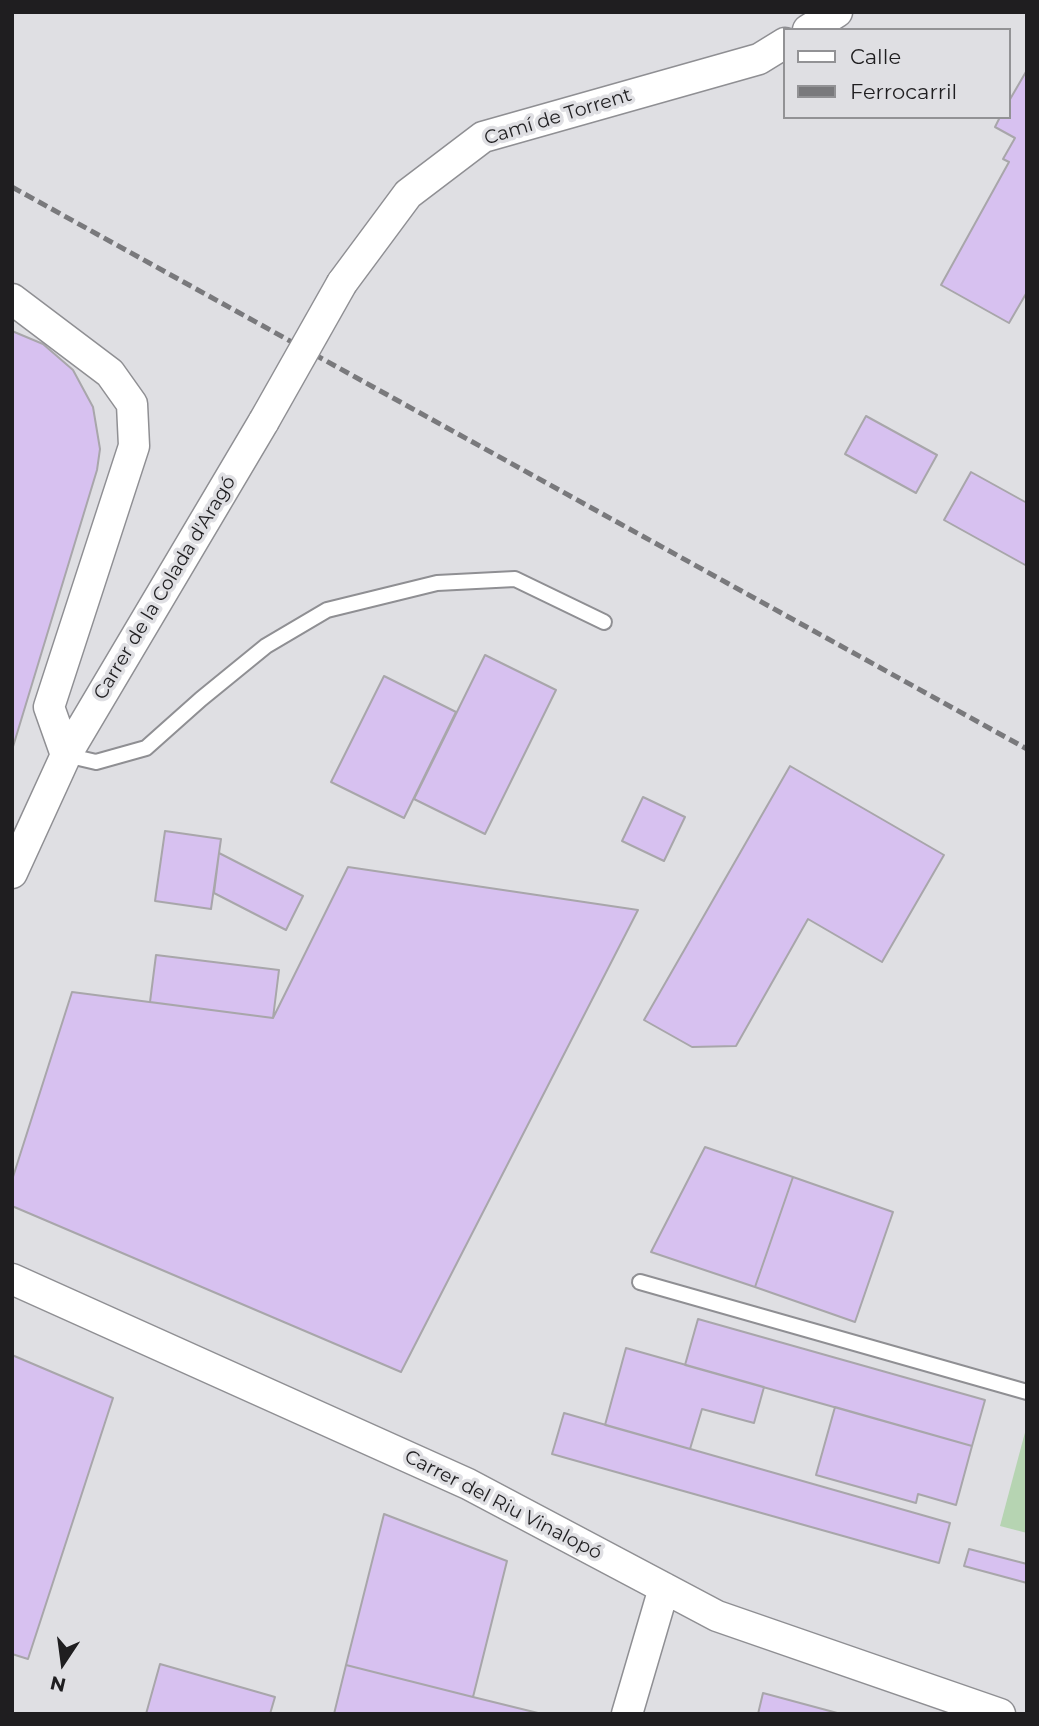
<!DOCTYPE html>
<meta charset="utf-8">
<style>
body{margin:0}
#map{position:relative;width:1039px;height:1726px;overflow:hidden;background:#dfdfe3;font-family:Montserrat,sans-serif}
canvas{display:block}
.frame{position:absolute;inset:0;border:14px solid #1f1e20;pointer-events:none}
.legend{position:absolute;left:783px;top:28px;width:228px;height:91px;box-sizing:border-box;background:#dfdfe3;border:2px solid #929295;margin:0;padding:9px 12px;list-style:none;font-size:21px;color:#1f1e20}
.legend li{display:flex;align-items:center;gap:14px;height:35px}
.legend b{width:35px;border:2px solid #929295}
.north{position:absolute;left:28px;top:1628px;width:70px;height:70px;-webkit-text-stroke:5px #dfdfe3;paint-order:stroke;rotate:193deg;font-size:19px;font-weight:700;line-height:28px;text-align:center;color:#1f1e20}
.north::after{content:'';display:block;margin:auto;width:24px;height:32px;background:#1f1e20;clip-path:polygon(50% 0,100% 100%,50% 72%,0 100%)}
</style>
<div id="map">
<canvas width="1039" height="1726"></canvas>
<div class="frame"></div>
<ul class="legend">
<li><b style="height:9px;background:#fff"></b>Calle</li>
<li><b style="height:9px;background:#79797c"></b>Ferrocarril</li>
</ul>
<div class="north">N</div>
</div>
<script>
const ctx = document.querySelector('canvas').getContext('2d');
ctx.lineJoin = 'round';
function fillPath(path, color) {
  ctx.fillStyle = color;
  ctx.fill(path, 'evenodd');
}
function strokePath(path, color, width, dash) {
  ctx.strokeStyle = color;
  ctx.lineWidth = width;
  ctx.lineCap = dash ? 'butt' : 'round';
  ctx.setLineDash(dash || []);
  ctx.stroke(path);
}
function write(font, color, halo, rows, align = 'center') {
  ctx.font = font + ' Montserrat,sans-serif';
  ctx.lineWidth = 7;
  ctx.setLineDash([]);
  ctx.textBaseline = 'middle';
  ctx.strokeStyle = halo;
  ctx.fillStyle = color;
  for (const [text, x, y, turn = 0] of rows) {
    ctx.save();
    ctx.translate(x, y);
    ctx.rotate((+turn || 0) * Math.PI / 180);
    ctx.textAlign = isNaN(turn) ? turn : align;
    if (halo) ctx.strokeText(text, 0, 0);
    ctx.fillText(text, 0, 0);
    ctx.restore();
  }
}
fillPath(new Path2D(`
 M 1027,1425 L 1027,1533 L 1000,1526 Z`), '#b6d4b2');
const building = new Path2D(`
 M 1027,70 L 1027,292 L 1009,323 L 941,285 L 1009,162 L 1003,159 L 1015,138 L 995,127 L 1000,117 L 1009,117 L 1009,101 Z
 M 12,331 L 43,344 L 73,370 L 93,407 L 100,449 L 97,470 L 12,750 Z
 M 866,416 L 937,455 L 916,493 L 845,454 Z
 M 971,472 L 1027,503 L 1027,566 L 944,520 Z
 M 485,655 L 556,690 L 485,834 L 414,799 Z
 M 384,676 L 456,712 L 404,818 L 331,782 Z
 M 790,766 L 944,855 L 882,962 L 808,919 L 736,1046 L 692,1047 L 644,1020 Z
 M 643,797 L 685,817 L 664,861 L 622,841 Z
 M 165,831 L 221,839 L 211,909 L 155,901 Z
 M 219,853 L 303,896 L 286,930 L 214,893 Z
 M 348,867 L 638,910 L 401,1372 L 12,1206 L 12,1180 L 72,992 L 273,1018 Z
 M 156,955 L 279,970 L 273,1018 L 150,1002 Z
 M 705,1147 L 793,1177 L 755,1287 L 651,1252 Z
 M 793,1177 L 893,1212 L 855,1322 L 755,1287 Z
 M 698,1319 L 985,1400 L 972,1446 L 685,1365 Z
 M 626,1348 L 764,1387 L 754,1423 L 702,1409 L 690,1449 L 605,1425 Z
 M 12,1355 L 113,1398 L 28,1659 L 12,1654 Z
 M 835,1407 L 972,1446 L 956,1505 L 918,1494 L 916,1503 L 816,1475 Z
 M 564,1413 L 950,1523 L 939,1563 L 552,1454 Z
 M 384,1514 L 507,1561 L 473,1697 L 346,1665 Z
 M 969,1549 L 1027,1564 L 1027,1583 L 964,1566 Z
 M 160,1664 L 275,1697 L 270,1714 L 146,1714 Z
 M 346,1665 L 473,1697 L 542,1714 L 334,1714 Z
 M 763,1693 L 841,1714 L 758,1714 Z`);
fillPath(building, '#d7c1f0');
strokePath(building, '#a8a6aa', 2);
const lane = new Path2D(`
 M 66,755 L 96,762 L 146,748 L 201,699 L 266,646 L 327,610 L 437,583 L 515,579 L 604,622
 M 640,1282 L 1027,1392`);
const street = new Path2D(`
 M 808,30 L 837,12
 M 342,283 L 408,194 L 483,137 L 759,59 L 785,43
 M 12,299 L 110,373 L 132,404 L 134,446 L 49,707 L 66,755
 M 12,873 L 66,755 L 264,421
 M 12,1279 L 468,1484 L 717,1616 L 1000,1714
 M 627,1714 L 664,1588`);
strokePath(lane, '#8f8f93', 18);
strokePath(street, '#8f8f93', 33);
strokePath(lane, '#fff', 14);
strokePath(street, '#fff', 30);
strokePath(new Path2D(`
 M 12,187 L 1027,749`), '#79797c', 5, [10, 5]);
const streetBridge = new Path2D(`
 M 264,421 L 342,283`);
strokePath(streetBridge, '#8f8f93', 33, []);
strokePath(streetBridge, '#fff', 30);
write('19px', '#1f1e20', '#dfdfe3', [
 ["Camí de Torrent",558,117,-17],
 ["Carrer de la Colada d'Aragó",165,588,-59],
 ["Carrer del Riu Vinalopó",503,1505,27]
]);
</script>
